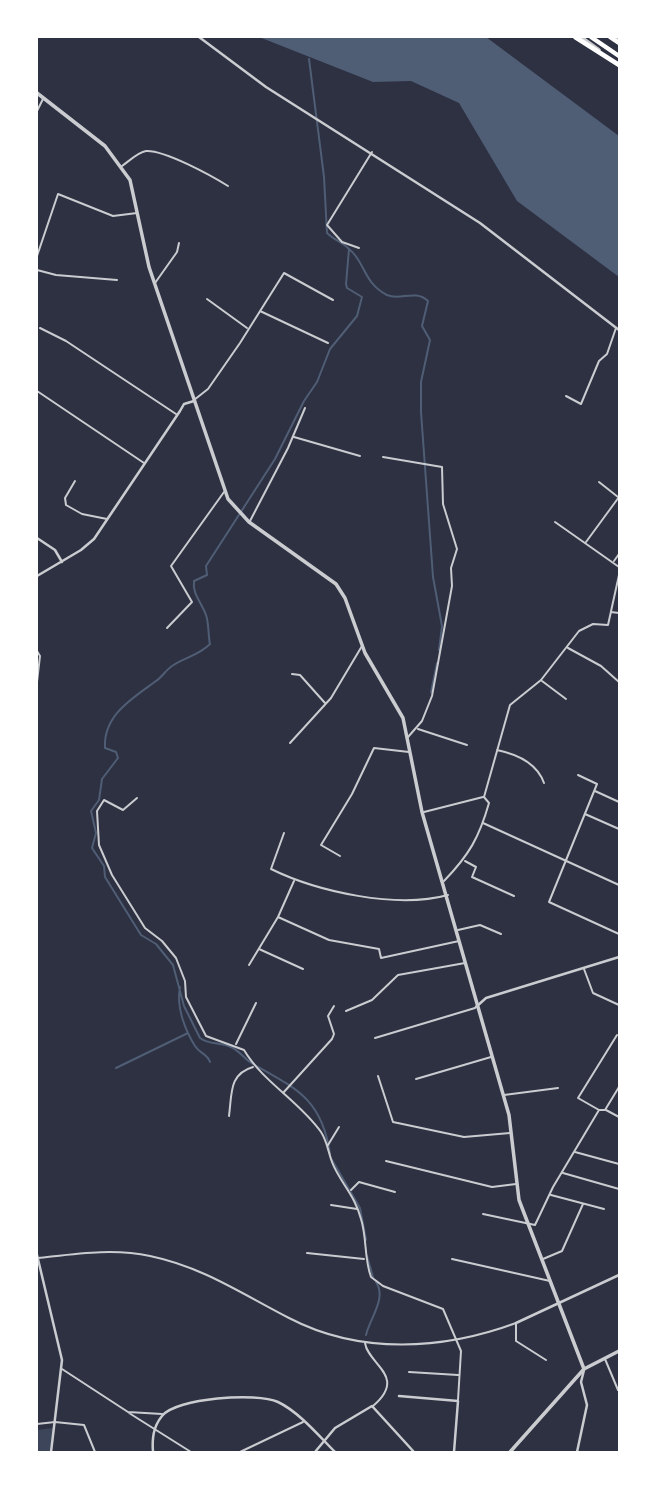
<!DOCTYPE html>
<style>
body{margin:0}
#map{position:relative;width:656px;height:1489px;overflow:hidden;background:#2d3142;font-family:Signika,sans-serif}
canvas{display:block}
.frame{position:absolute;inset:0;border:38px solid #fff;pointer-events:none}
</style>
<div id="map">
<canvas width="656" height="1489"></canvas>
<div class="frame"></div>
</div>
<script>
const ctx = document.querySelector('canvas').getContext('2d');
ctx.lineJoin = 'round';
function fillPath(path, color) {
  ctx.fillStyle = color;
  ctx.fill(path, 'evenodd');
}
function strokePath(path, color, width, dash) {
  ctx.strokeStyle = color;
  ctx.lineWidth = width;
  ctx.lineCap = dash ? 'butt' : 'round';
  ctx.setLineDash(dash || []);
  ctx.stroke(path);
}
fillPath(new Path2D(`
 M 53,1428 L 50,1452 L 37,1452 L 37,1430 Z`), '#3c4559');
fillPath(new Path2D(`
 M 259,37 L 486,37 L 619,136 L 619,277 L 517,201 L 459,103 L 411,81 L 373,82 Z`), '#4f5d75');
strokePath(new Path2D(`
 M 309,59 L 324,177 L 327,233 C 334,240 342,242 349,249 C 365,261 363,283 387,295 C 400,301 415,289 428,301 L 422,326 L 430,340 L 421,382 L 421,412 L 433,577 L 442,626 L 439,650
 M 431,692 L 437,663
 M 180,987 C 176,1007 185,1030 195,1046 C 200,1054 207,1053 210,1062
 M 116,1068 L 188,1033
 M 330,1154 C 322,1099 297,1089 253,1064 C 245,1060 240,1051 231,1047 C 221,1042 209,1045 200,1038 L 184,1006 L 173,965 L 156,944 L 141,935 L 105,877 L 104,866 L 92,848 L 96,833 L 91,811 L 99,800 L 102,779 L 118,758 L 116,752 L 105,748 C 103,715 133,698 156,681 C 162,677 166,670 172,666 C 185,657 198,656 210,644 C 208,635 209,623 206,615 C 202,603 192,594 194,581 L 207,575 L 206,566 L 275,459 L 304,401 L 317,382 L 330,349 L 357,316 L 362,297 L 347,288 L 346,284 L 349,249
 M 332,1160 L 360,1208 L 366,1240
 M 367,1256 L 373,1277
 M 366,1335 C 370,1318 387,1298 376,1282`), '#4f5d75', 2);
strokePath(new Path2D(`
 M 37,111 L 43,99
 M 122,166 C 128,162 138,152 146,151 C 165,150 212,176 228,186
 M 359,248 L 342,242 L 327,225 L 372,152
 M 37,256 L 58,194 L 113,216 L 137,213
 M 37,270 L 56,275 L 117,280
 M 155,283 L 177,252 L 179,243
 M 207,299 L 247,328
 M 260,311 L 328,343
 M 40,328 L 66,341 L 176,414
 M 37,391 L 144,463
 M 566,396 L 581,404 L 599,361 L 607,354 L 616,328
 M 194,400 L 208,389 L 240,343 L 284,273 L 333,300
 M 294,437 L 360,456
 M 383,457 L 442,467 L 443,504 L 457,549 L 451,568 L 452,586 L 432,696 L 422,721 L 408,737
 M 75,481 L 65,498 L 66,505 L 82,514 L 107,519
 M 599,482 L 618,497
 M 250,521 L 288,448 L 305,408
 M 555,522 L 619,567
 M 586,542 L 619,497
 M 614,561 L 619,554
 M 611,612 L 619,613
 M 167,628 L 192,602 L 171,566 L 224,492
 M 568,648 L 601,666 L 619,682
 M 37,651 L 40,656 L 37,682
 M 292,674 L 300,675 L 325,703
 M 542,681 L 566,699
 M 418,729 L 467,745
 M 290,743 L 331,698 L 362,646
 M 497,750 C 516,754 537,763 544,783
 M 578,775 L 597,784 L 549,902 L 619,934
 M 595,791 L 619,802
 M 137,798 L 123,810 L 104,800 L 97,811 L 99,845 L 112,875 L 145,928 L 162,941 L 176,958 L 185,981 L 186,997 L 206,1036 L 244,1050 C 263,1082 299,1101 321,1132 C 327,1141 328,1151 332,1162 C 339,1181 355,1195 361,1219 C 367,1238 364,1258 371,1277 L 383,1286 L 443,1309 L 461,1351 L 458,1400
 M 424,812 L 483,797
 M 585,814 L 619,829
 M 483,823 L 619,885
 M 284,833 L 271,869 C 318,892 397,909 448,895
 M 340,856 L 321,845 L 352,794 L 374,748 L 409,752
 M 465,861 L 476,867 L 472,877 L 514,896
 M 444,881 C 469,855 479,838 489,803 L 484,797 L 510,705 L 541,680 L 579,631 L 593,624 L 608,625 L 619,575
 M 278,917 L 329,940 L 379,949 L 381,958 L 459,941
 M 458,930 L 480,925 L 501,934
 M 259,949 L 303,969
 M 249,965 L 278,917 L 294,881
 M 584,969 L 593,993 L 619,1005
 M 346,1011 L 372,1000 L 398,975 L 465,963
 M 617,1035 L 578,1098 L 599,1110 L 605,1110 L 619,1087
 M 375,1038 L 475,1008
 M 236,1044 L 256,1003
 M 378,1076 L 393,1122 L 464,1137 L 510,1133
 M 416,1079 L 491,1057
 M 283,1093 L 332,1039 L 334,1034 L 328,1016 L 334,1006
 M 504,1095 L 558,1088
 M 606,1110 L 619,1117
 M 229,1116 C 232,1093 229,1074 253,1067
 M 328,1145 L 339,1127
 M 575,1152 L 619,1164
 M 386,1161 L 492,1187 L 516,1184
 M 563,1173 L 619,1189
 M 351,1190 L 359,1182 L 395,1192
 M 551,1195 L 604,1209
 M 331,1205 L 357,1209
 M 483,1214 L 535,1225 L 553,1187 L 599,1110
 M 307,1253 L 364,1259
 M 38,1258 C 75,1254 113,1248 150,1256 C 203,1267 242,1294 289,1318 C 360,1355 443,1350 516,1323 L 516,1341 L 546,1360
 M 452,1259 L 550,1281
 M 543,1259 L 562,1251 L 583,1204
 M 365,1343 C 368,1365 408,1376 373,1406
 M 605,1359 L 618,1390
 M 62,1369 L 128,1412 L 162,1414
 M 409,1372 L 458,1375
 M 129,1413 L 191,1452
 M 37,1424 L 55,1422 L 84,1425 L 95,1452
 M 240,1452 L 303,1422`), '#caccd0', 2);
strokePath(new Path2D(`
 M 199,37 L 266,87 L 480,223 L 619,330
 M 37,538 L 55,550 L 62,562
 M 37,576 L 81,550 L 94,539 L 180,411 L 184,404 L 194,401
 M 476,1007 L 486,998 L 619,957
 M 37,1255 L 62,1360 L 51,1452
 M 516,1323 L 619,1275
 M 399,1396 L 458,1401 L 454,1452
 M 153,1452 C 152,1439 153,1427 162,1416 C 176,1398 257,1392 278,1402 C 299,1412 319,1436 335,1452
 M 315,1452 L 335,1428 L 372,1406 L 414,1452
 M 577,1452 L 587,1405 L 581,1382 L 584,1370`), '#caccd0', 2.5);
strokePath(new Path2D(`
 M 581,37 L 599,50
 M 616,37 L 619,39
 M 37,93 L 105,146 L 130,180 L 149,267 L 228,499 L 249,522 L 336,584 L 345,598 L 365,653 L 403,718 L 422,812 L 509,1115 L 519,1200 L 584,1369
 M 510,1452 L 584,1369 L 619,1351`), '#caccd0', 3.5);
strokePath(new Path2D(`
 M 575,37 L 619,65
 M 591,37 L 619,56
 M 610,37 L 619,43`), '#fff', 4.5);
</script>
